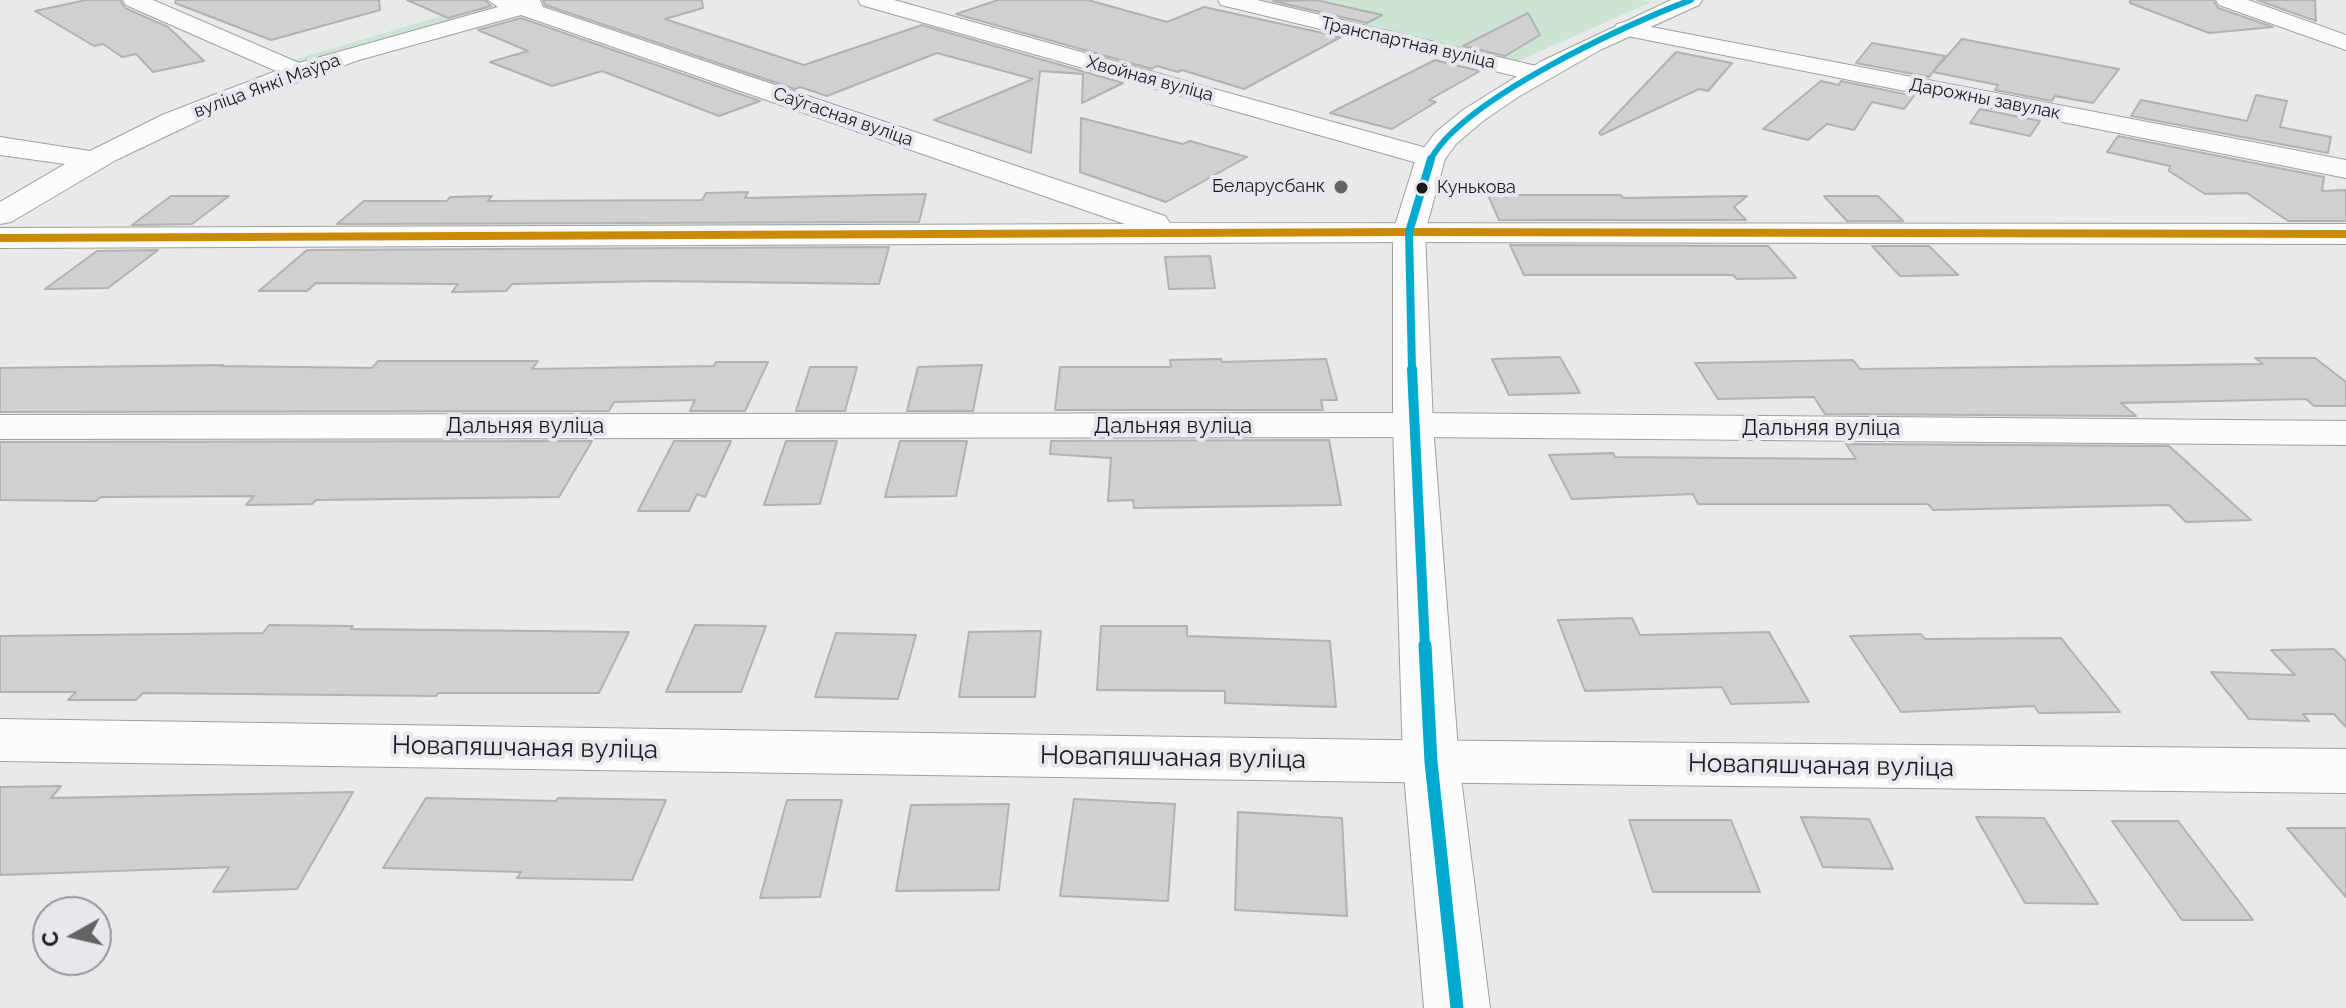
<!DOCTYPE html>
<meta charset="utf-8">
<style>
body{margin:0}
#map{position:relative;width:2346px;height:1008px;overflow:hidden;background:#e8e9eb;font-family:Raleway,sans-serif}
canvas{display:block}
.north{position:absolute;left:32px;top:896px;width:80px;height:80px;box-sizing:border-box;background:#e7e8ec;border:2px solid #959699;border-radius:50%;rotate:262deg;font-size:22px;font-weight:700;line-height:32px;text-align:center;color:#1b1b1c}
.north::after{content:'';display:block;margin:auto;width:28px;height:36px;background:#636364;clip-path:polygon(50% 0,100% 100%,50% 72%,0 100%)}
</style>
<div id="map">
<canvas width="2346" height="1008"></canvas>
<div class="north">С</div>
</div>
<script>
const ctx = document.querySelector('canvas').getContext('2d');
ctx.lineJoin = 'round';
function fillPath(path, color) {
  ctx.fillStyle = color;
  ctx.fill(path, 'evenodd');
}
function strokePath(path, color, width, dash) {
  ctx.strokeStyle = color;
  ctx.lineWidth = width;
  ctx.lineCap = dash ? 'butt' : 'round';
  ctx.setLineDash(dash || []);
  ctx.stroke(path);
}
function write(font, color, halo, rows, align = 'center') {
  ctx.font = font + ' Raleway,sans-serif';
  ctx.lineWidth = 8;
  ctx.setLineDash([]);
  ctx.textBaseline = 'middle';
  ctx.strokeStyle = halo;
  ctx.fillStyle = color;
  for (const [text, x, y, turn = 0] of rows) {
    ctx.save();
    ctx.translate(x, y);
    ctx.rotate((+turn || 0) * Math.PI / 180);
    ctx.textAlign = isNaN(turn) ? turn : align;
    if (halo) ctx.strokeText(text, 0, 0);
    ctx.fillText(text, 0, 0);
    ctx.restore();
  }
}
fillPath(new Path2D(`
 M 1250,0 L 1639,0 L 1651,2 L 1516,62 Z
 M 486,3 L 502,9 L 304,67 L 293,60 Z`), '#cce4d4');
const building = new Path2D(`
 M 86,0 L 120,0 L 125,8 L 168,27 L 204,61 L 153,72 L 136,54 L 122,57 L 103,44 L 94,46 L 35,11 Z
 M 176,0 L 379,0 L 380,10 L 271,40 L 175,3 Z
 M 407,0 L 485,0 L 491,6 L 448,18 Z
 M 543,0 L 702,0 L 703,8 L 665,19 L 804,65 L 922,25 L 1123,83 L 1082,103 L 1083,74 L 1040,71 L 1031,153 L 934,120 L 1033,79 L 937,53 L 827,96 L 800,87 L 795,89 L 545,5 Z
 M 998,0 L 1088,0 L 1167,22 L 1204,7 L 1341,37 L 1244,89 L 1182,70 L 1178,72 L 1157,66 L 1152,69 L 956,14 Z
 M 1316,0 L 1382,15 L 1367,23 L 1273,1 Z
 M 2130,0 L 2213,0 L 2218,8 L 2273,27 L 2209,33 L 2130,3 Z
 M 2257,0 L 2315,0 L 2316,21 Z
 M 1528,13 L 1540,35 L 1505,56 L 1463,46 Z
 M 521,18 L 760,101 L 719,116 L 602,71 L 552,86 L 490,62 L 528,51 L 478,30 Z
 M 1962,39 L 2119,69 L 2093,103 L 2055,96 L 2052,101 L 1995,90 L 1998,85 L 1933,72 Z
 M 1872,43 L 1945,56 L 1929,77 L 1856,63 Z
 M 1676,52 L 1732,63 L 1708,91 L 1699,89 L 1601,135 L 1599,133 Z
 M 1435,60 L 1480,71 L 1429,100 L 1436,102 L 1392,129 L 1330,113 Z
 M 1821,81 L 1839,85 L 1841,81 L 1914,96 L 1904,109 L 1872,102 L 1854,130 L 1827,124 L 1808,140 L 1763,129 Z
 M 2256,95 L 2287,101 L 2280,127 L 2331,137 L 2328,153 L 2131,116 L 2141,100 L 2247,121 Z
 M 1980,109 L 2040,121 L 2030,136 L 1970,123 Z
 M 1081,118 L 1183,144 L 1190,141 L 1247,157 L 1166,202 L 1080,172 Z
 M 2118,136 L 2324,177 L 2322,191 L 2346,190 L 2346,221 L 2288,221 L 2247,193 L 2205,194 L 2169,171 L 2170,166 L 2107,152 Z
 M 748,192 L 745,198 L 926,194 L 919,222 L 337,224 L 364,201 L 447,201 L 450,197 L 492,196 L 488,201 L 702,200 L 706,193 Z
 M 1488,195 L 1621,195 L 1623,198 L 1747,196 L 1734,207 L 1746,220 L 1499,220 Z
 M 171,196 L 229,196 L 192,224 L 132,225 Z
 M 1824,196 L 1878,196 L 1903,221 L 1847,221 Z
 M 1510,245 L 1768,246 L 1796,278 L 1737,279 L 1733,275 L 1524,275 Z
 M 1872,246 L 1929,246 L 1958,275 L 1900,276 Z
 M 889,247 L 879,284 L 655,281 L 512,284 L 506,291 L 452,292 L 458,284 L 316,283 L 307,291 L 259,291 L 307,250 Z
 M 158,250 L 108,288 L 45,289 L 97,251 Z
 M 1210,256 L 1215,288 L 1169,289 L 1165,257 Z
 M 1560,357 L 1580,393 L 1509,395 L 1492,359 Z
 M 2255,358 L 2315,358 L 2346,382 L 2346,406 L 2314,406 L 2306,399 L 2121,403 L 2136,416 L 1825,414 L 1814,397 L 1718,399 L 1695,363 L 1853,360 L 1860,369 L 2263,364 Z
 M 1221,359 L 1222,362 L 1326,359 L 1337,400 L 1321,400 L 1323,410 L 1055,410 L 1060,367 L 1171,367 L 1170,360 Z
 M 378,361 L 538,361 L 532,369 L 714,366 L 716,362 L 768,362 L 745,411 L 690,411 L 695,400 L 614,402 L 609,411 L 0,412 L 0,368 L 223,365 L 221,366 L 372,368 Z
 M 982,365 L 973,411 L 907,411 L 918,367 Z
 M 810,367 L 857,367 L 845,411 L 796,411 Z
 M 1329,440 L 1341,505 L 1134,508 L 1133,500 L 1108,501 L 1111,458 L 1050,454 L 1051,441 Z
 M 592,441 L 559,497 L 316,500 L 312,504 L 246,505 L 254,496 L 101,497 L 96,501 L 0,500 L 0,442 Z
 M 674,441 L 731,441 L 705,497 L 697,494 L 689,511 L 638,511 Z
 M 786,441 L 837,441 L 820,504 L 764,505 Z
 M 900,441 L 967,441 L 956,496 L 885,497 Z
 M 1846,444 L 2169,446 L 2251,520 L 2186,522 L 2169,505 L 1933,510 L 1928,504 L 1698,504 L 1693,494 L 1572,499 L 1549,455 L 1613,453 L 1615,457 L 1856,459 Z
 M 1632,618 L 1640,635 L 1769,632 L 1809,702 L 1731,704 L 1722,687 L 1585,691 L 1558,620 Z
 M 269,625 L 353,626 L 351,629 L 629,632 L 599,693 L 438,693 L 436,696 L 143,693 L 136,700 L 68,700 L 76,692 L 0,692 L 0,636 L 263,633 Z
 M 695,625 L 766,626 L 741,692 L 666,692 Z
 M 1101,626 L 1187,626 L 1187,636 L 1330,641 L 1336,707 L 1225,703 L 1225,691 L 1097,690 Z
 M 1041,631 L 1035,697 L 959,697 L 969,632 Z
 M 836,633 L 916,635 L 898,699 L 815,697 Z
 M 1921,634 L 1925,639 L 2061,638 L 2120,712 L 2039,713 L 2034,706 L 1901,712 L 1850,636 Z
 M 2334,649 L 2346,661 L 2346,727 L 2334,714 L 2303,714 L 2309,721 L 2249,719 L 2211,672 L 2295,675 L 2271,650 Z
 M 61,786 L 51,798 L 353,792 L 297,889 L 213,892 L 229,867 L 0,875 L 0,787 Z
 M 426,798 L 556,801 L 558,798 L 666,800 L 632,880 L 517,878 L 521,872 L 383,868 Z
 M 1074,799 L 1175,804 L 1168,901 L 1060,896 Z
 M 787,800 L 842,800 L 820,897 L 760,898 Z
 M 1009,804 L 999,890 L 896,891 L 911,805 Z
 M 1238,812 L 1342,818 L 1347,916 L 1235,910 Z
 M 1801,817 L 1869,819 L 1893,869 L 1823,867 Z
 M 1976,817 L 2044,818 L 2098,904 L 2025,903 Z
 M 1629,820 L 1731,820 L 1760,892 L 1653,892 Z
 M 2112,821 L 2178,821 L 2253,920 L 2182,920 Z
 M 2287,828 L 2346,828 L 2346,897 Z`);
fillPath(building, '#d0d0d2');
strokePath(building, '#b1b1b2', 2);
const street = new Path2D(`
 M 123,0 L 153,0 L 299,63 L 498,7 L 488,0 L 540,0 L 543,7 L 1165,216 L 1170,223 L 2346,224 L 2346,244 L 1409,242 L 0,248 L 0,228 L 1125,224 L 521,15 L 359,60 L 225,108 L 116,160 L 11,222 L 0,224 L 0,202 L 65,164 L 0,155 L 0,137 L 90,151 L 162,115 L 276,71 L 126,5 Z
 M 858,0 L 894,0 L 1441,152 L 1446,158 L 1441,164 L 1431,167 L 1421,164 L 861,5 Z
 M 1218,0 L 1257,0 L 1549,69 L 1553,74 L 1549,79 L 1540,82 L 1221,5 Z
 M 2216,0 L 2248,0 L 2346,35 L 2346,50 L 2219,5 Z
 M 1625,22 L 2346,160 L 2346,178 L 1617,34 L 1613,29 L 1617,24 Z
 M 1413,413 L 2346,421 L 2346,445 L 1413,437 L 0,439 L 0,415 Z
 M 0,719 L 1388,740 L 2346,749 L 2346,793 L 1388,782 L 0,761 Z`);
const secondary = new Path2D(`
 M 1671,0 L 1702,0 L 1699,5 L 1600,50 L 1518,97 L 1483,121 L 1456,144 L 1445,159 L 1425,232 L 1433,425 L 1459,762 L 1490,1008 L 1424,1008 L 1403,762 L 1393,425 L 1393,232 L 1416,158 L 1436,132 L 1463,110 L 1540,62 Z`);
strokePath(street, '#9e9fa1', 2);
strokePath(secondary, '#9e9fa1', 2);
fillPath(street, '#fcfcfc');
fillPath(secondary, '#fcfcfc');
strokePath(new Path2D(`
 M 0,238 L 1409,232 L 2346,234`), '#cb8a06', 8);
strokePath(new Path2D(`
 M 1430,161 C 1459,101 1627,24 1691,0`), '#00a9ce', 6);
strokePath(new Path2D(`
 M 1412,371 L 1409,232 L 1431,159`), '#00a9ce', 8);
strokePath(new Path2D(`
 M 1412,369 L 1425,647`), '#00a9ce', 10);
strokePath(new Path2D(`
 M 1425,645 L 1431,762 L 1457,1008`), '#00a9ce', 13);
for (const [x, y, r, color] of [
 [1341,187,8,"#636364"],
 [1422,188,7,"#1b1b1c"]
]) {
  const dot = new Path2D();
  dot.arc(x, y, r, 0, 2 * Math.PI);
  ctx.fillStyle = color;
  ctx.fill(dot);
  strokePath(dot, '#e7e8ec', 3);
}
write('18px', '#1b1b1c', '#e7e8ec', [
 ["Транспартная вуліца",1408,43,13],
 ["Хвойная вуліца",1150,79,15],
 ["вуліца Янкі Маўра",267,86,-20],
 ["Дарожны завулак",1985,99,11],
 ["Саўгасная вуліца",843,117,19]
]);
write('18px', '#1b1b1c', '#e7e8ec', [
 ["Беларусбанк",1325,187]
], 'right');
write('18px', '#1b1b1c', '#e7e8ec', [
 ["Кунькова",1437,188]
], 'left');
write('22px', '#1b1b1c', '#e7e8ec', [
 ["Дальняя вуліца",525,426],
 ["Дальняя вуліца",1173,426],
 ["Дальняя вуліца",1821,428]
]);
write('26px', '#1b1b1c', '#e7e8ec', [
 ["Новапяшчаная вуліца",525,748,1],
 ["Новапяшчаная вуліца",1173,758,1],
 ["Новапяшчаная вуліца",1821,766,1]
]);
</script>
